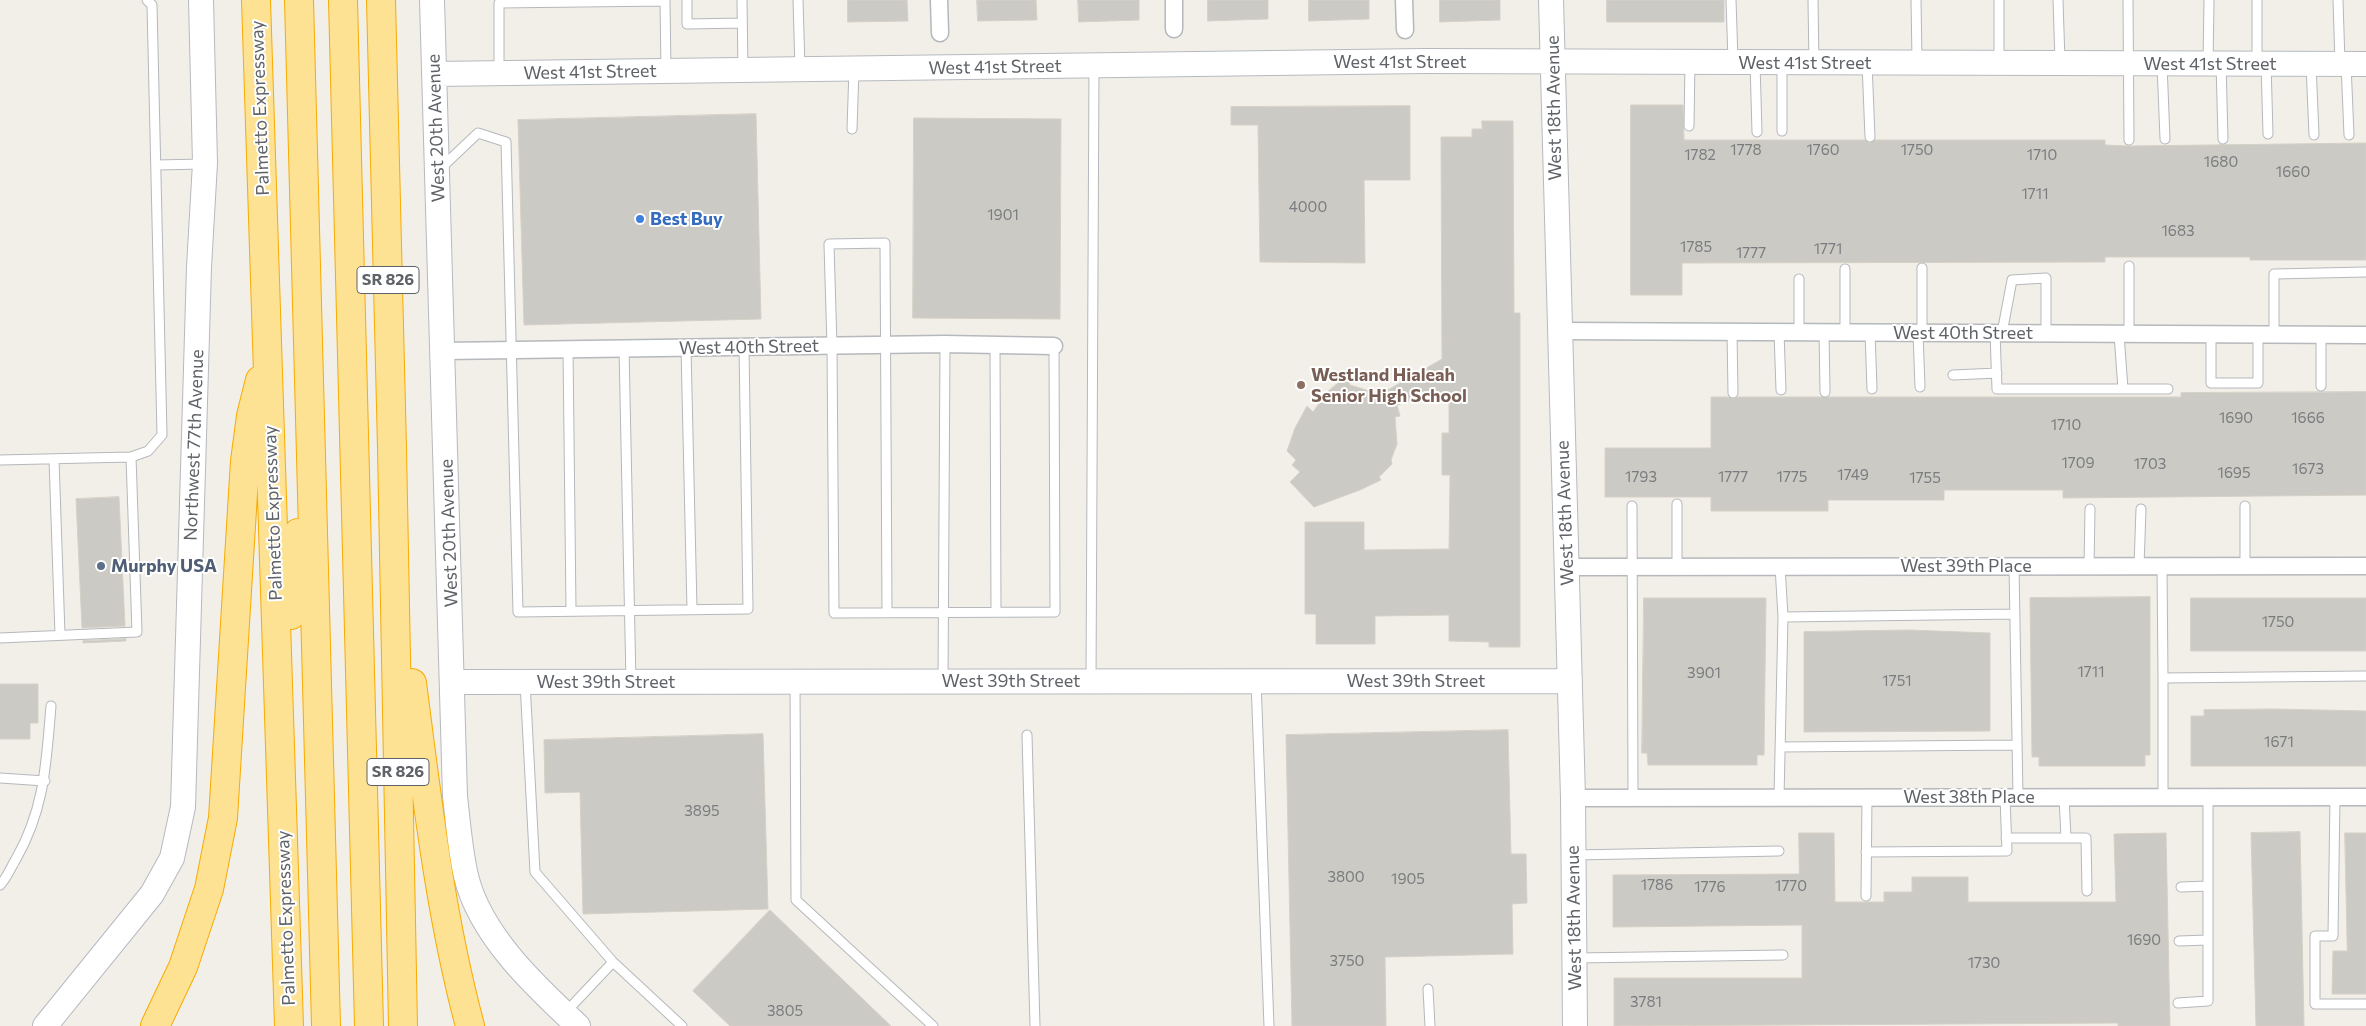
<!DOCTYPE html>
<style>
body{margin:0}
canvas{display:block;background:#f1efe8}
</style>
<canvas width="2366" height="1026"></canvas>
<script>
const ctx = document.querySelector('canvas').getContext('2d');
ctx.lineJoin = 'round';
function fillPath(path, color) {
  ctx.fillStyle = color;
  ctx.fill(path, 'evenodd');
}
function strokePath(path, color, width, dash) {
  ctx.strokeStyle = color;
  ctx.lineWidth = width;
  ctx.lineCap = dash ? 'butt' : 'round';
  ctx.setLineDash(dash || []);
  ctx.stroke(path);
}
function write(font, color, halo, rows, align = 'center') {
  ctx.font = font + ' Commissioner,sans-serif';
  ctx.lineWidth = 4;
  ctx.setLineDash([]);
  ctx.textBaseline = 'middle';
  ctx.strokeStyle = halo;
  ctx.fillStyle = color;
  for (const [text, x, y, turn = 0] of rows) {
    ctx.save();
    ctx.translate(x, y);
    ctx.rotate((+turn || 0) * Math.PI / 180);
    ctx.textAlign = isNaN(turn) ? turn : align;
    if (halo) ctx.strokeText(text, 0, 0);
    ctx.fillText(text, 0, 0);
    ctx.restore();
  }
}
const building = new Path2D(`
 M 848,0 L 907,0 L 908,21 L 848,22 Z
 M 977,0 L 1036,0 L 1037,20 L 978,21 Z
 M 1078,0 L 1139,0 L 1139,20 L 1079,22 Z
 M 1208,0 L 1268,0 L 1268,19 L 1208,21 Z
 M 1309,0 L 1369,0 L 1369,19 L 1309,21 Z
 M 1440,0 L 1500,0 L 1500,20 L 1440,22 Z
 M 1607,0 L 1724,0 L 1724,22 L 1607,22 Z
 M 1631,105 L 1683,105 L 1684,140 L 1865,140 L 1870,143 L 1875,140 L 2105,140 L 2105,145 L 2129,146 L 2366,143 L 2366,260 L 2250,260 L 2250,257 L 2105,257 L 2105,262 L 1682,263 L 1682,295 L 1631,295 Z
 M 1410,106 L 1410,180 L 1364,180 L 1365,263 L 1260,262 L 1258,125 L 1231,125 L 1231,107 Z
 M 756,114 L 761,319 L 524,325 L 518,120 Z
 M 914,118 L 1061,119 L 1060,319 L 913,318 Z
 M 1482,121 L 1513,121 L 1514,313 L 1520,313 L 1520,647 L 1489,647 L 1489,642 L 1449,641 L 1449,615 L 1375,616 L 1375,644 L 1316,644 L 1316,614 L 1305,614 L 1305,522 L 1364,522 L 1364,550 L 1449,549 L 1450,475 L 1442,475 L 1442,433 L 1449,433 L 1449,397 L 1424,397 L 1397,405 L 1400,416 L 1395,417 L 1397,444 L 1391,460 L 1392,464 L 1379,477 L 1381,480 L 1360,490 L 1314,507 L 1290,482 L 1300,472 L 1292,465 L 1296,460 L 1287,451 L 1295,428 L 1307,406 L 1313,412 L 1327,392 L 1348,375 L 1350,385 L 1376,393 L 1378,387 L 1386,391 L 1442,359 L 1441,137 L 1472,137 L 1472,129 L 1482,129 Z
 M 2366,392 L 2366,495 L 2063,498 L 2063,490 L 1944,490 L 1944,500 L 1828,500 L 1828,511 L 1711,511 L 1711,497 L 1605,497 L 1605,448 L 1711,448 L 1711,397 L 1728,397 L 1733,399 L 1738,397 L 2181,397 L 2181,393 Z
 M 119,497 L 125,626 L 82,628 L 76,499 Z
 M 2150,597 L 2150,755 L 2145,755 L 2145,766 L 2039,766 L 2039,757 L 2032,757 L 2030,598 Z
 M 1644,598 L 1766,598 L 1764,755 L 1757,755 L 1757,765 L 1648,765 L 1647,753 L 1642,753 Z
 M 2191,598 L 2366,598 L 2366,651 L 2191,651 Z
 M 1909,630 L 1990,633 L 1990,731 L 1804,732 L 1804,632 Z
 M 126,639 L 126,641 L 83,643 L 83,641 Z
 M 0,684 L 38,684 L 38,723 L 30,723 L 30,739 L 0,739 Z
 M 2274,709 L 2366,711 L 2366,766 L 2191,766 L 2191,716 L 2204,716 L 2204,710 Z
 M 1508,730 L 1511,854 L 1526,854 L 1527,903 L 1512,904 L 1513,954 L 1385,957 L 1386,1026 L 1292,1026 L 1286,735 Z
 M 763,734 L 768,909 L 583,914 L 580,792 L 545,793 L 544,740 Z
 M 2300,832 L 2304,1026 L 2256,1026 L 2251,833 Z
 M 1799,833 L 1834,833 L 1835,902 L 1884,902 L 1884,892 L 1912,892 L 1912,877 L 1968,877 L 1968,902 L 2116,902 L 2114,834 L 2166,833 L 2170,1026 L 2118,1026 L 2118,1023 L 1614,1026 L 1614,978 L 1802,978 L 1802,925 L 1613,927 L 1613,875 L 1799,874 Z
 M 2345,833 L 2366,833 L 2366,994 L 2332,994 L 2333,951 L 2347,951 Z
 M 770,910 L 891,1026 L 730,1026 L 693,991 Z`);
fillPath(building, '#cccac5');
strokePath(building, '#d6d1c6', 1);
const lane = new Path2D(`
 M 665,0 L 666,71
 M 687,0 L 687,24 L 742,23
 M 742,0 L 743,70
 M 798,0 L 800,69
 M 1731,0 L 1733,60
 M 1813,0 L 1814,63
 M 1916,0 L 1917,60
 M 1999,0 L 1999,61
 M 2058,0 L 2060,61
 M 2128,0 L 2129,140
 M 2257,0 L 2257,63
 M 2338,0 L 2340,63
 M 1755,63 L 1757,132
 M 1782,63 L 1782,131
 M 1867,63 L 1870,137
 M 2208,63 L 2209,0
 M 2221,63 L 2223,139
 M 2266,63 L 2268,134
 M 2162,64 L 2165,139
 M 2311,64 L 2314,135
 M 2346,64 L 2349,135
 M 499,73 L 499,3 L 665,1
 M 1689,126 L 1690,63
 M 852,129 L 854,69
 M 156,165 L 203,164
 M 441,168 L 478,133 L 506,142 L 518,612 L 748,609 L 744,347
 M 2129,266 L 2129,334
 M 1922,268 L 1922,333
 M 1845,269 L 1845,332
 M 1799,279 L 1799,332
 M 1732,332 L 1733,393
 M 1779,332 L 1781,390
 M 1824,332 L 1825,392
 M 1870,332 L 1872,389
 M 1918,333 L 1920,387
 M 1995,333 L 1997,389 L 2168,389
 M 2002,333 L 2012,280 L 2046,278 L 2046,333
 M 2119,334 L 2123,389
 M 2211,334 L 2211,383 L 2258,383 L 2258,334
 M 2274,334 L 2274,274 L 2366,272
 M 2321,335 L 2321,386
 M 995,344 L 996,612
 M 624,348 L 631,682
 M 686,348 L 692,609
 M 568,349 L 571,610
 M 1953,375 L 1997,373
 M 54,459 L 60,635
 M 0,460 L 131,457 L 148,451 L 162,435 L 152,5 L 147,0
 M 1677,504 L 1677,567
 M 1632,506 L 1633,798
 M 2245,506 L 2245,566
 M 1780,566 L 1783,617 L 2015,614
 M 2014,566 L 2018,797
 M 2089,566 L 2090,509
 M 2139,566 L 2141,509
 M 2162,566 L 2163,678
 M 887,613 L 885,243 L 829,244 L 832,346 L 834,613 L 1055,612 L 1054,346
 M 0,638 L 137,632 L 131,457
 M 1091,680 L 1094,65
 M 943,681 L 945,344
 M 1256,681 L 1269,1026
 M 525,682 L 535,872 L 613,962 L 565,1013
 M 795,682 L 796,900 L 933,1026
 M 1027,735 L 1035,1026
 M 1780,747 L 2017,745
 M 0,778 L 45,781
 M 2064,797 L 2066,838
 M 2163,797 L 2163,678 L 2366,676
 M 2335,797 L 2333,936 L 2315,936 L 2315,1004 L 2366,1004
 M 1779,798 L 1783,617
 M 2006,838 L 2086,838 L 2087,891
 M 1866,852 L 2007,851 L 2005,797
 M 1574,855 L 1779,851
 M 0,885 C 7,878 11,867 16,859 C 45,808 46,763 51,706
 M 2181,887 L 2208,886
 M 1866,896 L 1867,797
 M 2179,941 L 2208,940
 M 1575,958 L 1783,955
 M 613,962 L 682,1026
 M 1428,989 L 1430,1026
 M 2178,1003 L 2208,1001 L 2208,797`);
const street = new Path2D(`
 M 939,0 L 940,33
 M 1174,0 L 1174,29
 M 1404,0 L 1405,30
 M 1560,331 L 2366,335
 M 444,351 L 945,344 L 1054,346
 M 1567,567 L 2366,566
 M 1573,798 L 2366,797`);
const secondary = new Path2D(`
 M 432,0 L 455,796 C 458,823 460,850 466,876 C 480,935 535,986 578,1026
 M 1551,0 L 1573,798 L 1575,1026
 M 434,74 L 1425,61 L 2366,64
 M 453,682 L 1570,681
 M 45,1026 L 152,894 L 172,858 L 183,807 L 199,267 L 205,163 L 201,0`);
const highway = new Path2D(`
 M 256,0 L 289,1026
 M 299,0 L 326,1026
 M 343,0 L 369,1026
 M 381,0 L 392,448 L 403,1026
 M 291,615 L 298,533
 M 412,683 C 427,798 440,914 470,1026
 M 155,1026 L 183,967 L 209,889 L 223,818 L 245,461 L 251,416 L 260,380`);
strokePath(lane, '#b5b8bc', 11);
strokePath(street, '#b5b8bc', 19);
strokePath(secondary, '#b6babf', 26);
strokePath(highway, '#f9ab00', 30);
strokePath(lane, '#fff', 9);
strokePath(street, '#fff', 16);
strokePath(secondary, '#fff', 24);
strokePath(highway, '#fde293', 28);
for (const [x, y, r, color] of [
 [640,219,5,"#3f7fe0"],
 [1301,385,5,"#8d6e63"],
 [101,566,5,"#5c6f8a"]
]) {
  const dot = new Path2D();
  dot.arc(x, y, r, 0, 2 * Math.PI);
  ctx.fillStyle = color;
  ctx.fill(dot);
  strokePath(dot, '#fff', 2);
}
write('15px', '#7a7d7f', null, [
 ["1778",1746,150],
 ["1760",1823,150],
 ["1750",1917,150],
 ["1782",1700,155],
 ["1710",2042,155],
 ["1680",2221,162],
 ["1660",2293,172],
 ["1711",2035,194],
 ["4000",1308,207],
 ["1901",1003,215],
 ["1683",2178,231],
 ["1785",1696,247],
 ["1771",1828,249],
 ["1777",1751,253],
 ["1690",2236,418],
 ["1666",2308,418],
 ["1710",2066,425],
 ["1709",2078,463],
 ["1703",2150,464],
 ["1673",2308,469],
 ["1695",2234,473],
 ["1749",1853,475],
 ["1793",1641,477],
 ["1777",1733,477],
 ["1775",1792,477],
 ["1755",1925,478],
 ["1750",2278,622],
 ["1711",2091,672],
 ["3901",1704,673],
 ["1751",1897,681],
 ["1671",2279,742],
 ["3895",702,811],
 ["3800",1346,877],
 ["1905",1408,879],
 ["1786",1657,885],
 ["1770",1791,886],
 ["1776",1710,887],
 ["1690",2144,940],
 ["3750",1347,961],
 ["1730",1984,963],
 ["3781",1646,1002],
 ["3805",785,1011]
]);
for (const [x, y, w] of [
 [388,280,62],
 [398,772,62]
]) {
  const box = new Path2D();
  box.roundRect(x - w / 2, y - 13.5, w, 27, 4);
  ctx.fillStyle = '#fff';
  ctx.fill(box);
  strokePath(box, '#5f6368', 1);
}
write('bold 16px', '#5f6368', null, [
 ["SR 826",388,280],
 ["SR 826",398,772]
]);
write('18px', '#5f6368', '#fff', [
 ["West 41st Street",1400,62],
 ["West 41st Street",1805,63],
 ["West 41st Street",2210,64],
 ["West 41st Street",995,67,-1],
 ["West 41st Street",590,72,-1],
 ["Palmetto Expressway",260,108,-92],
 ["West 18th Avenue",1554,108,-91],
 ["West 20th Avenue",436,128,-92],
 ["West 40th Street",1963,333],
 ["West 40th Street",749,347,-1],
 ["Northwest 77th Avenue",194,445,-88],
 ["Palmetto Expressway",273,513,-92],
 ["West 18th Avenue",1565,513,-92],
 ["West 20th Avenue",449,533,-92],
 ["West 39th Place",1966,566],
 ["West 39th Street",1011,681],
 ["West 39th Street",1416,681],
 ["West 39th Street",606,682],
 ["West 38th Place",1969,797],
 ["Palmetto Expressway",286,918,-92],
 ["West 18th Avenue",1574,918,-91]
]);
write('bold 18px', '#366cbe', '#fff', [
 ["Best Buy",650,219]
], 'left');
write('bold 18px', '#785e54', '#fff', [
 ["Westland Hialeah",1311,375],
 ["Senior High School",1311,396]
], 'left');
write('bold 18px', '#4e5e75', '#fff', [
 ["Murphy USA",111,566]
], 'left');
</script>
